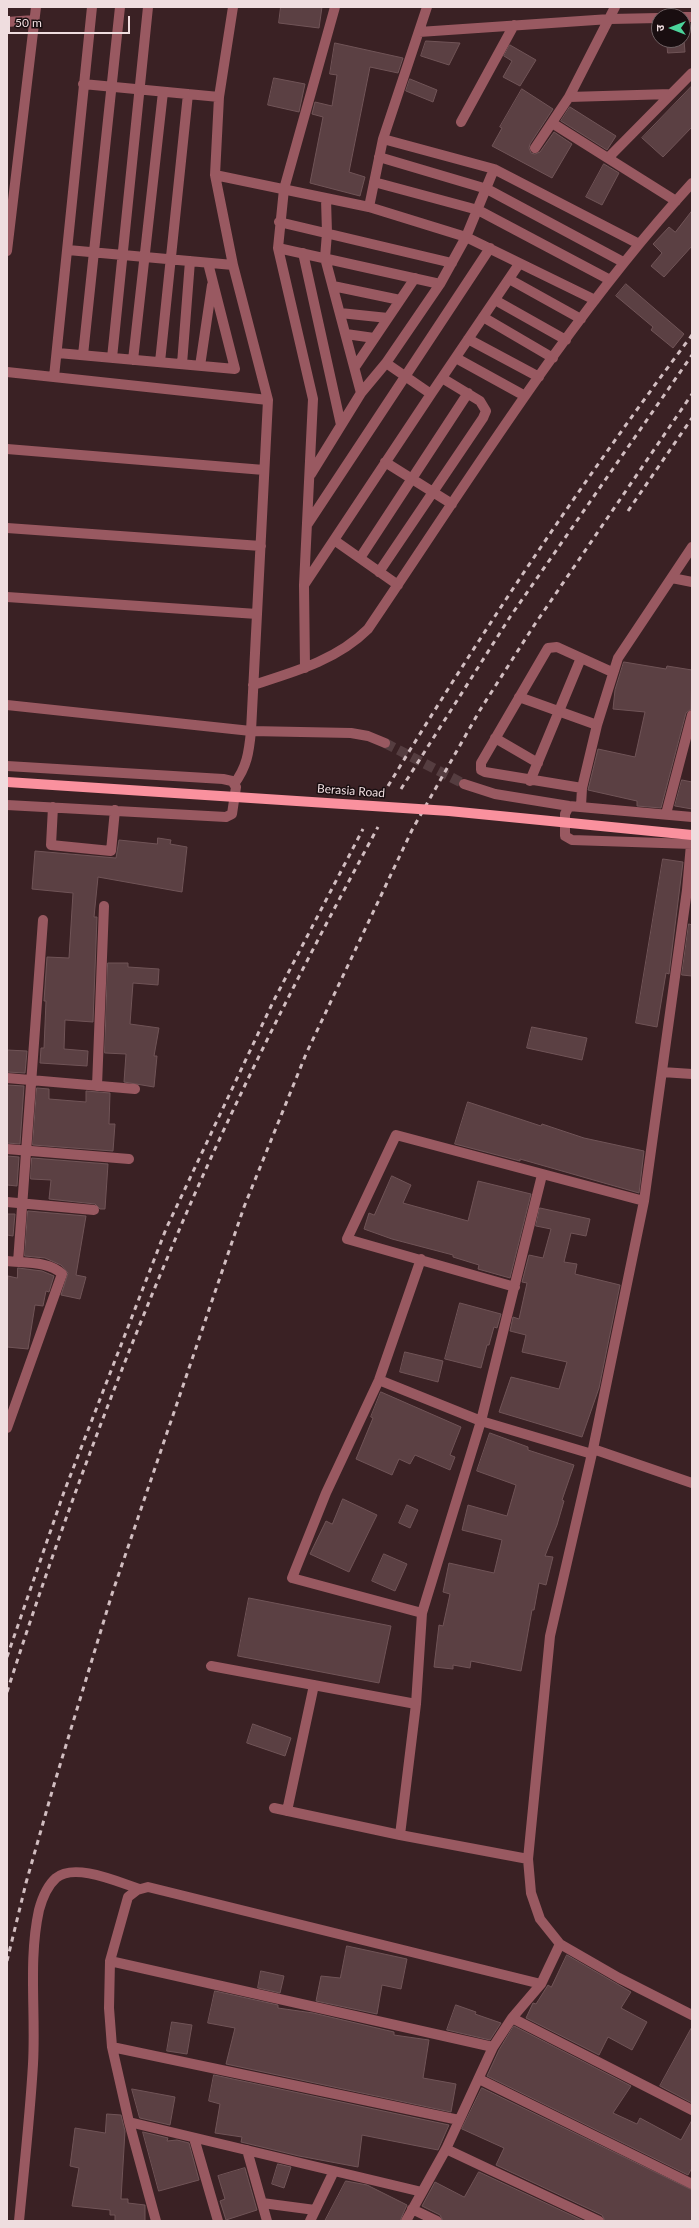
<!DOCTYPE html>
<meta charset="utf-8">
<style>
body{margin:0}
#map{position:relative;width:699px;height:2228px;overflow:hidden;background:#3a2124;font-family:Lato,"Noto Sans Devanagari",sans-serif}
canvas{display:block}
.frame{position:absolute;inset:0;border:8px solid #efdddf;pointer-events:none}
.north{position:absolute;left:651px;top:8px;width:40px;height:40px;box-sizing:border-box;background:#190e10;border:1px solid #6f6163;border-radius:50%;rotate:270deg;font-size:11px;font-weight:700;line-height:16px;text-align:center;color:#efdddf}
.north::after{content:'';display:block;margin:auto;width:14px;height:18px;background:#4bd49b;clip-path:polygon(50% 0,100% 100%,50% 72%,0 100%)}
.scale{position:absolute;left:8px;top:16px;width:122px;height:18px;box-sizing:border-box;border:2px solid #efdddf;border-top:0;padding-left:5px;font-size:12px;line-height:14px;white-space:nowrap;color:#efdddf;-webkit-text-stroke:3px #190e10;paint-order:stroke}
</style>
<div id="map">
<canvas width="699" height="2228"></canvas>
<div class="frame"></div>
<div class="north">उ</div>
<div class="scale">50 m</div>
</div>
<script>
const ctx = document.querySelector('canvas').getContext('2d');
ctx.lineJoin = 'round';
function fillPath(path, color) {
  ctx.fillStyle = color;
  ctx.fill(path, 'evenodd');
}
function strokePath(path, color, width, dash) {
  ctx.strokeStyle = color;
  ctx.lineWidth = width;
  ctx.lineCap = dash ? 'butt' : 'round';
  ctx.setLineDash(dash || []);
  ctx.stroke(path);
}
function write(font, color, halo, rows, align = 'center') {
  ctx.font = font + ' Lato,sans-serif';
  ctx.lineWidth = 3;
  ctx.setLineDash([]);
  ctx.textBaseline = 'middle';
  ctx.strokeStyle = halo;
  ctx.fillStyle = color;
  for (const [text, x, y, turn = 0] of rows) {
    ctx.save();
    ctx.translate(x, y);
    ctx.rotate((+turn || 0) * Math.PI / 180);
    ctx.textAlign = isNaN(turn) ? turn : align;
    if (halo) ctx.strokeText(text, 0, 0);
    ctx.fillText(text, 0, 0);
    ctx.restore();
  }
}
const building = new Path2D(`
 M 281,7 L 322,7 L 319,28 L 279,23 Z
 M 667,40 L 684,40 L 685,52 L 668,53 Z
 M 426,41 L 460,43 L 449,65 L 421,56 Z
 M 335,43 L 403,58 L 398,73 L 370,67 L 349,172 L 365,177 L 360,196 L 310,183 L 323,117 L 312,114 L 315,102 L 332,106 L 337,75 L 330,74 Z
 M 510,45 L 536,60 L 520,86 L 503,77 L 512,61 L 504,56 Z
 M 274,78 L 305,84 L 299,112 L 268,105 Z
 M 410,79 L 437,90 L 433,102 L 406,91 Z
 M 692,86 L 692,127 L 663,157 L 642,138 Z
 M 522,89 L 553,109 L 530,144 L 529,148 L 531,153 L 535,154 L 540,152 L 554,132 L 572,144 L 552,178 L 492,146 L 502,128 L 500,127 Z
 M 570,107 L 616,136 L 607,150 L 561,121 Z
 M 604,164 L 619,173 L 602,205 L 586,197 Z
 M 692,211 L 692,246 L 664,277 L 651,266 L 662,253 L 653,244 L 669,227 L 675,232 Z
 M 626,284 L 684,334 L 673,348 L 651,330 L 653,327 L 616,296 Z
 M 624,662 L 666,669 L 667,666 L 692,670 L 691,709 L 686,713 L 661,808 L 637,806 L 637,801 L 588,790 L 598,749 L 635,757 L 645,712 L 613,709 L 615,690 Z
 M 682,780 L 692,782 L 692,809 L 675,806 Z
 M 158,838 L 171,840 L 170,844 L 187,847 L 182,892 L 98,877 L 94,917 L 97,917 L 93,1022 L 65,1020 L 64,1049 L 88,1051 L 87,1066 L 40,1063 L 41,1048 L 44,1048 L 46,1001 L 44,1001 L 47,957 L 69,958 L 73,893 L 32,889 L 35,851 L 116,858 L 119,840 L 157,844 Z
 M 663,859 L 683,862 L 669,974 L 666,973 L 657,1027 L 636,1023 Z
 M 689,924 L 692,925 L 692,976 L 682,975 Z
 M 108,963 L 128,963 L 128,967 L 159,969 L 158,985 L 133,983 L 130,1024 L 159,1028 L 154,1056 L 157,1056 L 154,1087 L 124,1082 L 126,1054 L 105,1053 Z
 M 532,1027 L 587,1038 L 582,1060 L 527,1048 Z
 M 7,1050 L 27,1051 L 25,1073 L 7,1072 Z
 M 7,1085 L 24,1086 L 20,1144 L 7,1143 Z
 M 37,1088 L 49,1089 L 49,1099 L 86,1102 L 86,1091 L 110,1093 L 109,1124 L 115,1124 L 113,1151 L 33,1145 Z
 M 468,1102 L 541,1126 L 542,1124 L 584,1138 L 644,1151 L 639,1193 L 520,1159 L 520,1161 L 455,1144 Z
 M 7,1156 L 19,1157 L 17,1186 L 7,1185 Z
 M 32,1158 L 108,1164 L 105,1209 L 100,1209 L 95,1204 L 49,1199 L 51,1180 L 31,1179 Z
 M 392,1176 L 411,1185 L 403,1203 L 468,1221 L 478,1181 L 531,1194 L 510,1278 L 478,1269 L 479,1265 L 453,1257 L 453,1255 L 392,1239 L 364,1229 L 369,1213 L 374,1215 Z
 M 540,1208 L 590,1219 L 586,1236 L 571,1233 L 564,1262 L 577,1264 L 575,1274 L 620,1285 L 599,1388 L 582,1437 L 499,1412 L 511,1377 L 559,1389 L 567,1362 L 522,1352 L 526,1335 L 510,1331 L 513,1317 L 519,1319 L 527,1283 L 522,1282 L 529,1255 L 543,1258 L 551,1229 L 536,1226 Z
 M 28,1211 L 86,1216 L 76,1275 L 86,1277 L 80,1299 L 61,1295 L 68,1273 L 61,1265 L 45,1258 L 25,1256 Z
 M 7,1214 L 15,1214 L 13,1236 L 7,1235 Z
 M 18,1268 L 42,1271 L 54,1276 L 49,1292 L 46,1291 L 43,1306 L 35,1305 L 28,1349 L 7,1347 L 7,1285 L 8,1276 L 17,1278 Z
 M 460,1303 L 501,1314 L 497,1328 L 494,1327 L 489,1345 L 487,1345 L 481,1368 L 445,1359 Z
 M 405,1352 L 443,1361 L 438,1382 L 400,1372 Z
 M 381,1392 L 461,1427 L 450,1455 L 455,1457 L 450,1470 L 415,1455 L 410,1464 L 399,1459 L 392,1475 L 356,1459 L 373,1418 L 371,1417 Z
 M 490,1433 L 528,1447 L 528,1450 L 574,1465 L 562,1500 L 564,1501 L 557,1525 L 545,1556 L 553,1557 L 546,1585 L 539,1583 L 534,1610 L 532,1610 L 521,1671 L 471,1661 L 470,1668 L 453,1665 L 453,1669 L 434,1667 L 439,1625 L 443,1626 L 450,1594 L 443,1592 L 449,1563 L 494,1573 L 502,1540 L 462,1530 L 468,1505 L 507,1516 L 516,1485 L 477,1471 Z
 M 343,1499 L 377,1515 L 349,1572 L 310,1554 L 326,1521 L 332,1524 Z
 M 407,1505 L 418,1510 L 410,1528 L 399,1523 Z
 M 384,1554 L 407,1564 L 395,1591 L 372,1581 Z
 M 249,1598 L 391,1626 L 379,1683 L 238,1656 Z
 M 253,1724 L 291,1738 L 285,1756 L 247,1743 Z
 M 347,1946 L 407,1959 L 401,1989 L 382,1985 L 377,2014 L 316,2001 L 321,1976 L 340,1978 Z
 M 567,1955 L 631,1992 L 621,2008 L 647,2022 L 632,2050 L 608,2037 L 599,2055 L 526,2018 L 533,2003 L 536,2004 L 548,1985 L 551,1987 Z
 M 261,1971 L 284,1976 L 280,1993 L 258,1988 Z
 M 215,1991 L 278,2005 L 278,2008 L 313,2013 L 394,2032 L 394,2035 L 429,2040 L 423,2078 L 456,2084 L 451,2112 L 226,2064 L 235,2028 L 208,2023 Z
 M 456,2005 L 476,2012 L 475,2014 L 501,2023 L 490,2040 L 447,2030 Z
 M 172,2022 L 192,2025 L 187,2054 L 167,2051 Z
 M 514,2026 L 631,2086 L 613,2113 L 637,2124 L 640,2118 L 681,2140 L 692,2120 L 692,2168 L 688,2175 L 487,2076 L 499,2050 Z
 M 692,2027 L 692,2103 L 660,2086 Z
 M 214,2075 L 449,2125 L 438,2150 L 362,2135 L 358,2167 L 299,2156 L 241,2142 L 242,2137 L 215,2133 L 220,2104 L 209,2101 Z
 M 482,2088 L 692,2190 L 692,2221 L 605,2221 L 602,2215 L 496,2165 L 504,2148 L 462,2129 Z
 M 132,2089 L 175,2097 L 170,2125 L 140,2118 Z
 M 107,2114 L 121,2115 L 125,2131 L 121,2199 L 128,2199 L 128,2203 L 145,2205 L 145,2221 L 115,2221 L 115,2215 L 110,2215 L 110,2210 L 72,2206 L 79,2168 L 70,2166 L 75,2128 L 105,2133 Z
 M 143,2132 L 168,2138 L 167,2141 L 177,2140 L 189,2143 L 199,2180 L 159,2191 Z
 M 278,2164 L 291,2167 L 284,2188 L 272,2184 Z
 M 245,2168 L 257,2210 L 226,2220 L 220,2201 L 225,2199 L 218,2176 Z
 M 479,2172 L 584,2221 L 443,2221 L 440,2215 L 422,2206 L 435,2182 L 464,2197 Z
 M 346,2181 L 367,2185 L 407,2205 L 400,2221 L 325,2221 Z`);
fillPath(building, '#5b4043');
strokePath(building, '#705457', 1);
strokePath(new Path2D(`
 M 385,743 L 464,784`), '#553d40', 10, [10, 5]);
strokePath(new Path2D(`
 M 233,7 L 219,97 L 215,175 L 233,265 L 268,400 L 251,731 C 249,752 247,767 234,784
 M 683,17 L 692,17
 M 7,22 L 34,20
 M 419,32 L 610,19 L 659,18
 M 83,84 L 219,97
 M 569,97 L 671,94
 M 461,122 L 514,25
 M 552,123 L 676,201
 M 383,139 L 494,169 L 639,244
 M 535,148 L 569,97 L 615,7
 M 379,157 L 487,189 L 623,262
 M 609,157 L 692,73
 M 215,175 L 369,207 L 466,237 L 595,300
 M 374,182 L 478,210 L 610,280
 M 326,199 L 327,233 L 325,258 L 361,393
 M 369,207 L 383,139 L 427,7
 M 279,222 L 452,263
 M 278,248 L 440,284
 M 68,250 L 233,265
 M 7,251 L 36,7
 M 303,253 L 341,425
 M 509,279 L 581,319
 M 333,286 L 400,300
 M 495,300 L 566,340
 M 340,313 L 388,318
 M 483,317 L 553,358
 M 346,334 L 374,338
 M 468,339 L 539,377
 M 58,353 L 235,369 L 208,263
 M 83,355 L 120,7
 M 112,358 L 148,7
 M 456,358 L 525,396
 M 133,360 L 163,92
 M 160,362 L 188,94
 M 386,363 L 431,394 L 519,264
 M 182,364 L 190,261
 M 200,366 L 212,285
 M 355,367 L 415,278
 M 7,372 L 268,400
 M 54,377 L 92,7
 M 7,449 L 264,470
 M 385,462 L 452,504
 M 311,474 L 361,393 L 386,363 L 440,284 L 466,237 L 494,169
 M 307,525 L 490,248
 M 7,528 L 261,546
 M 334,540 L 398,585
 M 360,558 L 468,393
 M 379,572 L 483,418 L 486,411 L 480,401 L 442,378
 M 672,578 L 692,582
 M 304,585 L 431,394
 M 7,597 L 257,614
 M 305,668 L 304,585 L 313,399 L 278,248 L 284,189 L 335,7
 M 253,685 C 294,672 337,660 368,629 C 471,477 568,319 692,183
 M 519,697 L 597,725
 M 7,705 L 251,731 L 351,733 L 368,736 L 385,743
 M 495,738 L 538,763
 M 7,766 L 223,779 L 232,781 L 236,787 L 232,814 L 226,817 L 7,805
 M 530,781 L 581,658
 M 464,784 L 495,794 L 569,806 L 692,817
 M 582,788 L 485,772 L 481,770 L 481,763 L 548,648 L 557,647 L 612,672
 M 569,806 L 565,814 L 565,836 L 572,840 L 692,844
 M 581,806 L 582,788 L 597,725 L 618,658 L 692,547
 M 53,807 L 51,845 L 111,851 L 115,810
 M 666,814 L 692,715
 M 691,844 L 687,890 L 644,1201 L 593,1449 L 550,1636 L 528,1859 L 531,1893 L 540,1919 L 560,1944 L 619,1978 L 692,2015
 M 662,1072 L 692,1074
 M 7,1078 L 135,1089
 M 97,1086 L 104,906
 M 7,1149 L 129,1159
 M 7,1202 L 94,1210
 M 421,1259 L 379,1380 L 326,1493 L 292,1578 L 422,1613
 M 7,1261 C 23,1263 50,1261 62,1274 L 7,1428
 M 18,1262 L 43,920
 M 515,1287 L 347,1239 L 396,1135 L 644,1201
 M 379,1380 L 481,1421 L 592,1454
 M 593,1449 L 692,1483
 M 211,1666 L 416,1704
 M 274,1808 L 400,1835 L 528,1859
 M 287,1811 L 314,1685
 M 400,1835 L 416,1704 L 422,1613 L 481,1421 L 542,1175
 M 110,1961 L 493,2047
 M 512,2018 L 692,2110
 M 112,2047 L 459,2120
 M 479,2079 L 692,2184
 M 129,2122 L 422,2192
 M 194,2138 L 218,2221
 M 446,2149 L 599,2221
 M 247,2150 L 267,2221
 M 262,2203 L 315,2210
 M 412,2209 L 437,2221
 M 19,2221 C 24,2169 30,2116 33,2064 C 36,2013 28,1960 39,1910 C 42,1899 47,1886 56,1878 C 75,1862 120,1883 140,1889
 M 156,2221 L 129,2122 L 112,2047 L 109,2008 L 110,1961 L 128,1897 L 137,1890 L 148,1887 L 541,1984
 M 310,2221 L 334,2171
 M 406,2221 L 446,2149 L 493,2047 L 512,2018 L 541,1984 L 560,1944`), '#995961', 10);
strokePath(new Path2D(`
 M 628,511 L 692,418
 M 388,786 C 482,631 583,480 692,335
 M 401,789 L 510,617 L 692,355
 M 7,1657 L 64,1492 L 166,1229 L 273,1002 L 363,829
 M 7,1692 C 57,1537 113,1385 177,1235 C 236,1096 306,960 378,827
 M 7,1961 L 26,1883 L 53,1788 L 112,1594 L 244,1207 L 306,1054 L 412,830 L 480,710 L 533,627 L 692,394`), '#d1bdc0', 3, [5, 5]);
strokePath(new Path2D(`
 M 7,782 L 449,811 L 692,835`), '#fa919e', 10);
write('12px', '#efdddf', '#190e10', [
 ["Berasia Road",351,791,4]
]);
</script>
